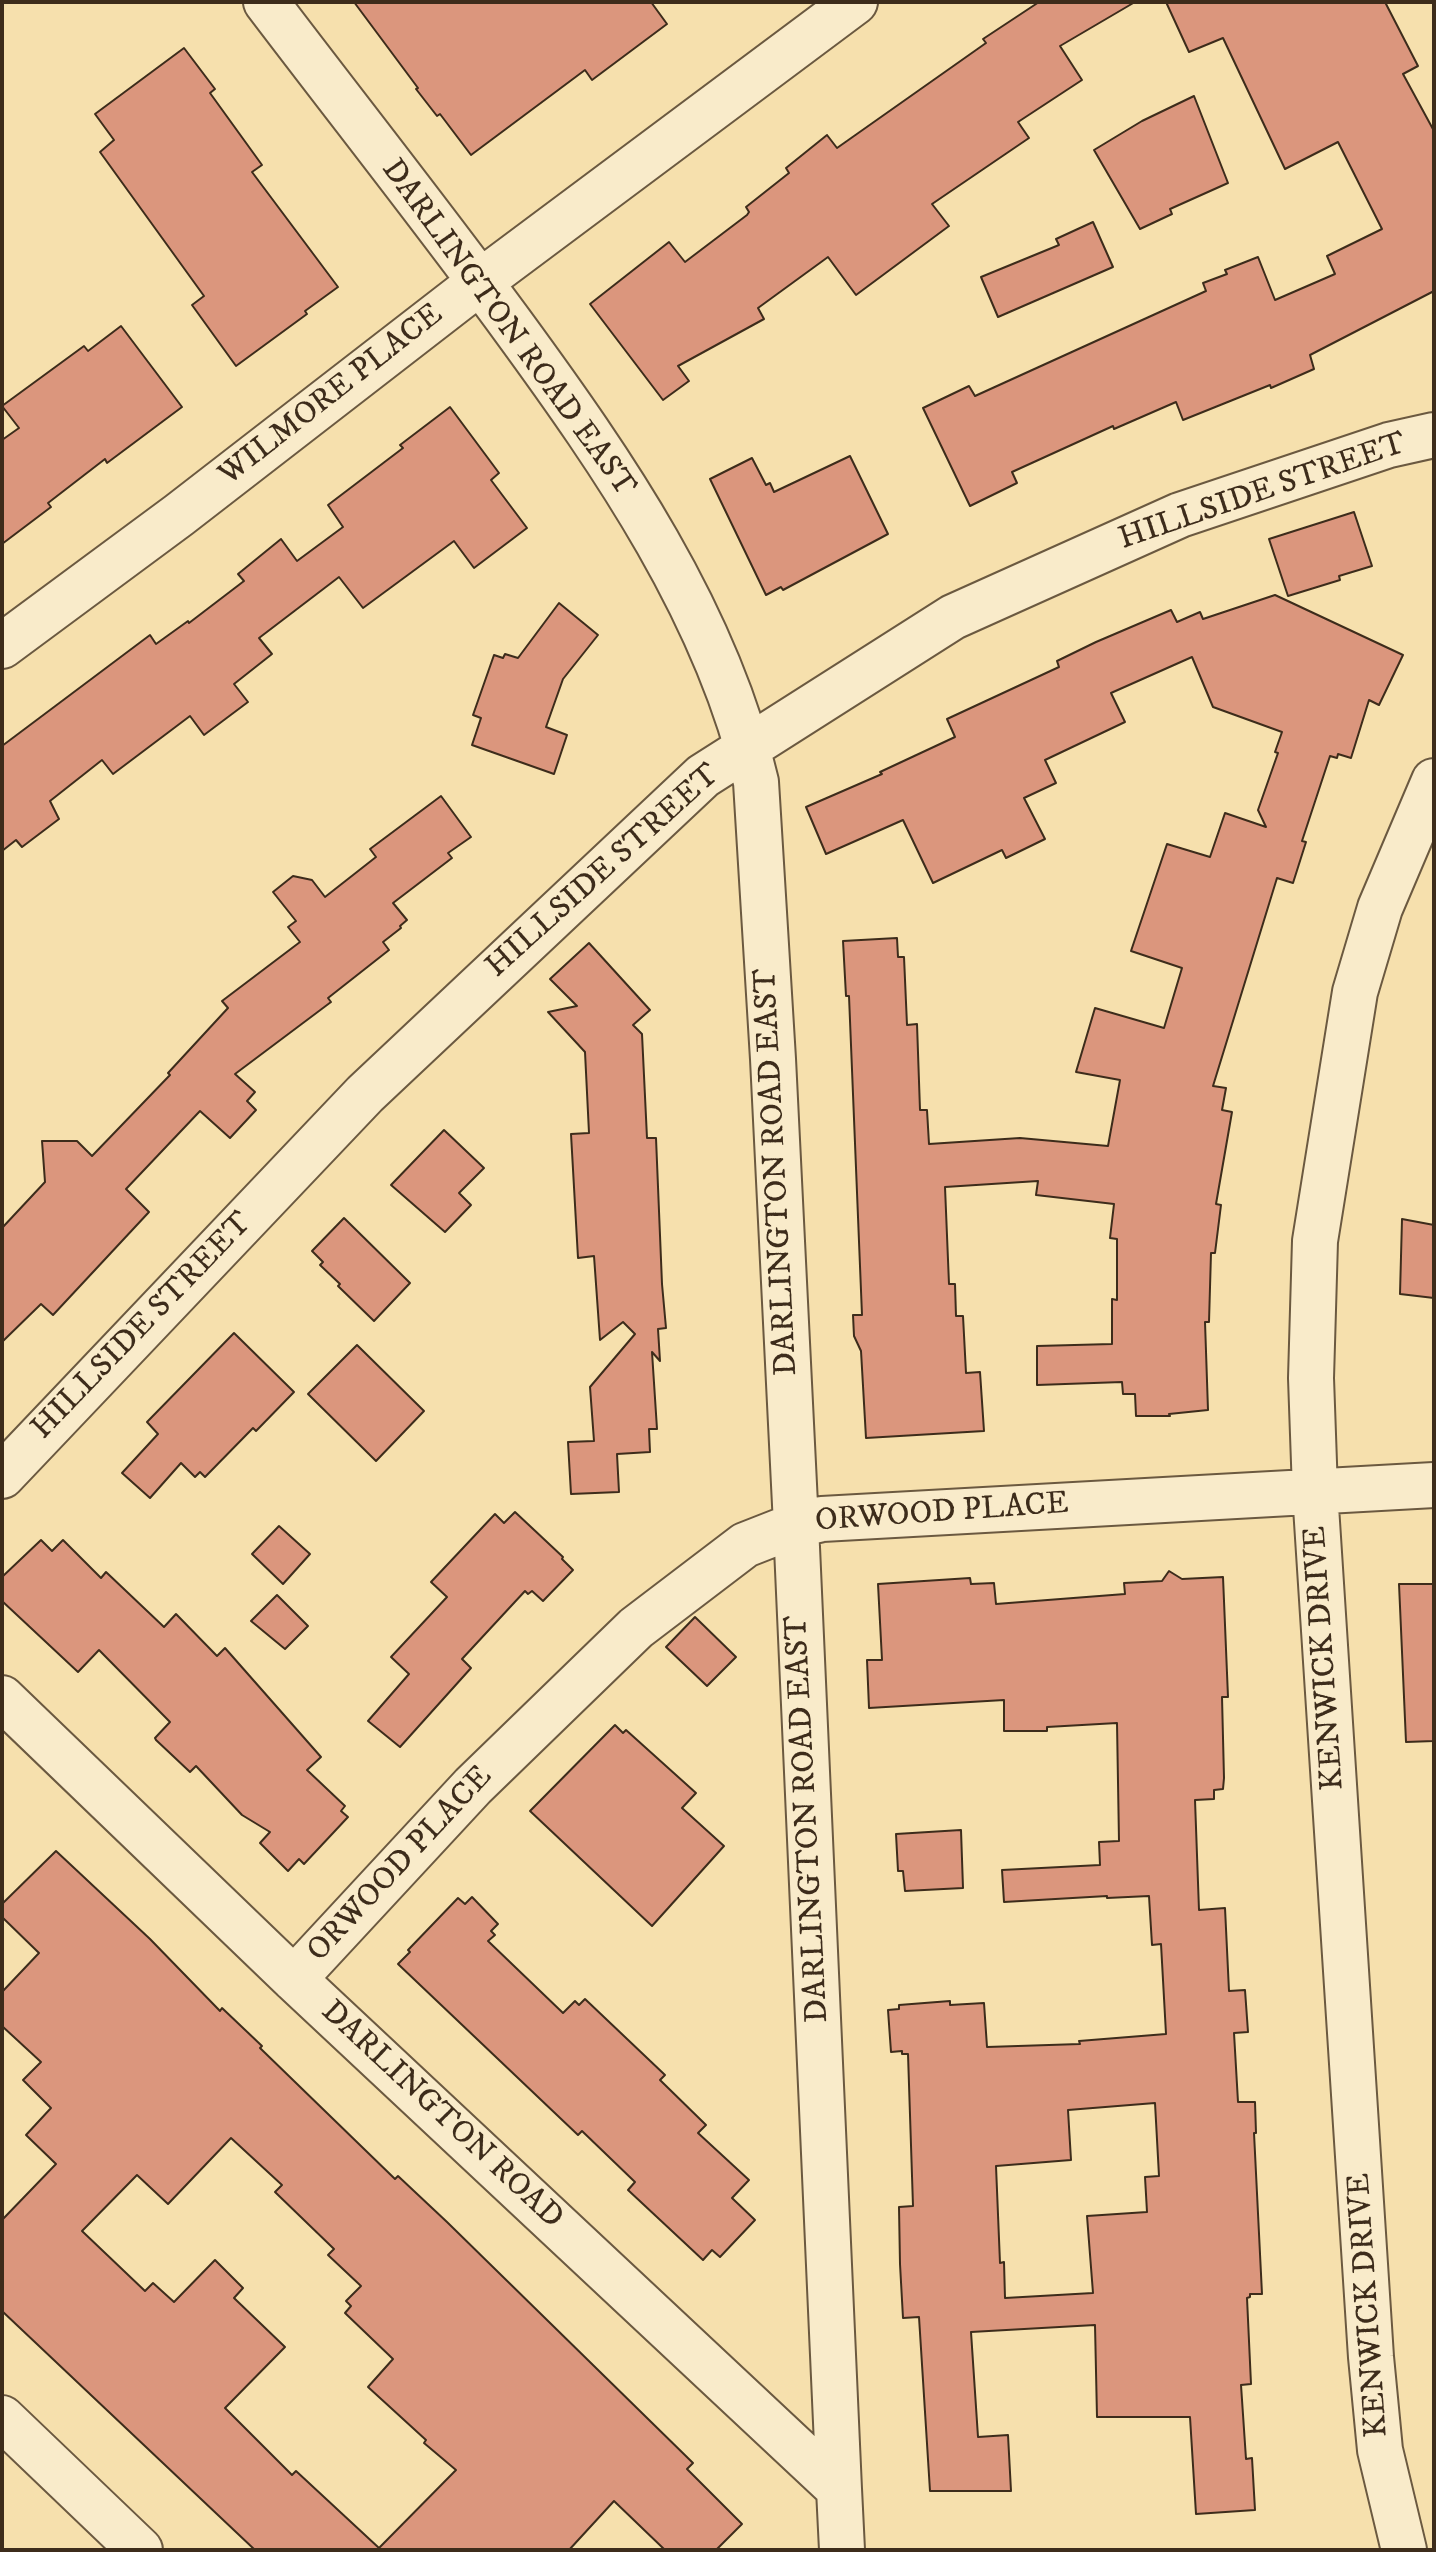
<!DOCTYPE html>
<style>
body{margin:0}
#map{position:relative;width:1436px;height:2552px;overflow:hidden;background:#f6e0ad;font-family:"IM FELL DW Pica",serif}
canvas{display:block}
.frame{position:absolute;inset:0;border:4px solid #3d2c1b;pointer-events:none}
</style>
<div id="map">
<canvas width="1436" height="2552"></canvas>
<div class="frame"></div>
</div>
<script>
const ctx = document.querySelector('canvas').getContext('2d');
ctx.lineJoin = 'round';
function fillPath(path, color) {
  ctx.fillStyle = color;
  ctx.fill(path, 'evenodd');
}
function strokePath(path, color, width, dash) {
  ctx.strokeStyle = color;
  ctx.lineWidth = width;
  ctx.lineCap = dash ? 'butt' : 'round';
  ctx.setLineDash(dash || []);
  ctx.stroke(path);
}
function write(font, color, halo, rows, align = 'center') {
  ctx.font = font + ' "IM FELL DW Pica",serif';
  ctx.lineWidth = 6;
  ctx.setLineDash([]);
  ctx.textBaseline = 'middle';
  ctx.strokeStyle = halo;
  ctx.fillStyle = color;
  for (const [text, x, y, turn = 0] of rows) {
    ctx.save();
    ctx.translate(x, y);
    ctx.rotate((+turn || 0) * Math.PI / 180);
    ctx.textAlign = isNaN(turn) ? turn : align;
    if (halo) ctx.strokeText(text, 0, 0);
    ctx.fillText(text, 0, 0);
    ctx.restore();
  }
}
const building = new Path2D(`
 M 354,2 L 651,2 L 667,24 L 592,80 L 585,70 L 471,155 L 440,114 L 437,116 L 416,89 L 418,88 Z
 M 1039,2 L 1135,2 L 1060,46 L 1082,80 L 1018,122 L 1029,138 L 932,204 L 949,226 L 856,295 L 828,257 L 758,308 L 764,319 L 678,366 L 689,381 L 663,400 L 590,304 L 669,242 L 685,262 L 747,215 L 749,212 L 746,207 L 789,173 L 786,168 L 827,135 L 837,148 L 986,43 L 983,39 Z
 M 1166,2 L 1385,2 L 1418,66 L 1403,74 L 1434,131 L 1434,291 L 1310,355 L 1314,369 L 1271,388 L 1270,385 L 1183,420 L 1176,402 L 1114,429 L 1113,426 L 1012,472 L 1017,483 L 970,506 L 923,408 L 969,386 L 975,396 L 1206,291 L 1203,283 L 1227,274 L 1225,270 L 1258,257 L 1275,300 L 1335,274 L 1327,256 L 1382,229 L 1338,142 L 1285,169 L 1223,38 L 1189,52 Z
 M 184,48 L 215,89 L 210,93 L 262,165 L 252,172 L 338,287 L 305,311 L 307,314 L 236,366 L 192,305 L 204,296 L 100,152 L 114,140 L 95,114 Z
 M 1194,96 L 1228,183 L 1170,209 L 1172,214 L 1140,229 L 1094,150 L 1142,121 Z
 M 1093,222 L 1113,267 L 998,317 L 981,277 L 1059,245 L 1056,239 Z
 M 121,326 L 182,407 L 107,463 L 105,459 L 48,503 L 51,507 L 2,544 L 2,440 L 19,428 L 2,406 L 84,346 L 88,351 Z
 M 450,407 L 499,473 L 491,480 L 527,528 L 474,568 L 454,541 L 363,608 L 339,577 L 259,638 L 272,654 L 234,684 L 248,702 L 204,735 L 190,716 L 113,774 L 102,760 L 50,801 L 59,819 L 22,847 L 16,840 L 2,851 L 2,746 L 150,635 L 156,644 L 188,621 L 189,623 L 244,581 L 238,574 L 281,539 L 297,561 L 343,527 L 328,505 L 403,448 L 400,445 Z
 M 850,456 L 888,534 L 783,590 L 781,587 L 766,595 L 710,479 L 752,458 L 766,485 L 770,483 L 774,492 Z
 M 1354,512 L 1372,566 L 1339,576 L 1340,580 L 1288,596 L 1269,539 Z
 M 1275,595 L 1403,655 L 1379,705 L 1369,700 L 1351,758 L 1338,754 L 1337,758 L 1330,756 L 1302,841 L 1306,842 L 1293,883 L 1277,878 L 1213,1086 L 1226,1088 L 1222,1110 L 1232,1112 L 1216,1204 L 1221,1205 L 1215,1253 L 1211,1253 L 1209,1322 L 1205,1322 L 1208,1410 L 1169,1414 L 1170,1416 L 1136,1416 L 1135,1394 L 1123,1394 L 1122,1382 L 1037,1385 L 1037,1346 L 1112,1344 L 1112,1299 L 1117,1300 L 1117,1239 L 1110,1238 L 1114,1204 L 1036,1195 L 1038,1181 L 945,1187 L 949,1284 L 955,1284 L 956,1316 L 963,1316 L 966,1373 L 980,1372 L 984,1431 L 866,1438 L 861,1351 L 854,1336 L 853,1315 L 862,1315 L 849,996 L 846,996 L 843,941 L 897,938 L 898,957 L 904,957 L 907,1025 L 917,1024 L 920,1110 L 927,1110 L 929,1144 L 1020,1138 L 1108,1146 L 1120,1080 L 1076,1072 L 1095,1008 L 1164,1028 L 1182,968 L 1131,951 L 1167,844 L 1210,857 L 1225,813 L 1266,827 L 1258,810 L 1278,753 L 1275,752 L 1282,732 L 1213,707 L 1192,657 L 1111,693 L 1125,722 L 1045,760 L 1056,783 L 1024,798 L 1045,839 L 1006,858 L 1002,850 L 933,883 L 903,820 L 826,854 L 806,807 L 882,774 L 880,772 L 955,737 L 947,719 L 1059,667 L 1057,661 L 1096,642 L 1171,610 L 1177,622 L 1200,612 L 1203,619 Z
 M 559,603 L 598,635 L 563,679 L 546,727 L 567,735 L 554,774 L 472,745 L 481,718 L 473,715 L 494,655 L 503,658 L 505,654 L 518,658 Z
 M 441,796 L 471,837 L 448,853 L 452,858 L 393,903 L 407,920 L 400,926 L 401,928 L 383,942 L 389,950 L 328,998 L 331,1002 L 235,1074 L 255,1092 L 247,1101 L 256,1110 L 230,1138 L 200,1111 L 126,1189 L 149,1212 L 53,1315 L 41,1304 L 2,1342 L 2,1228 L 45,1182 L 42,1141 L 77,1141 L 92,1156 L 170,1075 L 168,1073 L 228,1008 L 222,1001 L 300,942 L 288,927 L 296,921 L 273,892 L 293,876 L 312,880 L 325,897 L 376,857 L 370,849 Z
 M 589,943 L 650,1010 L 633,1025 L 642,1034 L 647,1138 L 656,1138 L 662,1284 L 666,1328 L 658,1329 L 660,1361 L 652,1352 L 657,1429 L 649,1429 L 650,1452 L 617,1454 L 619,1492 L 571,1494 L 568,1442 L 594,1441 L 590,1387 L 635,1334 L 623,1322 L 600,1340 L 594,1256 L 578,1258 L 571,1134 L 589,1133 L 585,1052 L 548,1012 L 577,1006 L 550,979 Z
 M 444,1130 L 484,1168 L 459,1193 L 471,1205 L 445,1232 L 391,1185 Z
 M 344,1218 L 410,1283 L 374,1321 L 338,1286 L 340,1284 L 320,1265 L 323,1262 L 312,1251 Z
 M 1402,1219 L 1434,1225 L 1434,1298 L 1400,1294 Z
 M 234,1333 L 294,1392 L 256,1431 L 253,1428 L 205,1477 L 200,1472 L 195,1477 L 181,1463 L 150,1498 L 122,1473 L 158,1434 L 147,1422 Z
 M 357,1345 L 424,1411 L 376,1461 L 308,1394 Z
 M 515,1512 L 563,1557 L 562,1559 L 573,1570 L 543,1601 L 532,1591 L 528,1594 L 525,1591 L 462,1659 L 471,1668 L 400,1747 L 368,1721 L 409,1674 L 391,1657 L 447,1597 L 431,1582 L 495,1514 L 504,1523 Z
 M 279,1526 L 310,1554 L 283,1584 L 252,1554 Z
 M 41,1540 L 52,1551 L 63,1540 L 101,1578 L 106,1572 L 164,1627 L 176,1614 L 217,1656 L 225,1648 L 321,1757 L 307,1770 L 345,1806 L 341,1811 L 348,1817 L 304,1864 L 299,1859 L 288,1871 L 260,1843 L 270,1832 L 242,1815 L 196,1766 L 190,1772 L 156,1740 L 155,1738 L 170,1722 L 99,1650 L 78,1672 L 2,1601 L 2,1577 Z
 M 1169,1571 L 1182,1579 L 1223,1577 L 1228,1697 L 1222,1697 L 1224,1778 L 1223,1789 L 1214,1790 L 1214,1799 L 1195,1800 L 1199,1910 L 1225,1908 L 1229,1991 L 1245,1990 L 1248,2032 L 1234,2033 L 1238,2102 L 1255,2102 L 1256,2133 L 1254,2133 L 1262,2294 L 1250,2294 L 1250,2297 L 1247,2298 L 1251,2384 L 1241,2385 L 1246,2459 L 1252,2458 L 1255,2510 L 1196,2514 L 1190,2417 L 1097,2417 L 1095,2325 L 971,2332 L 978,2437 L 1008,2435 L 1011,2491 L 930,2491 L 919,2317 L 903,2318 L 900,2264 L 899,2207 L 913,2206 L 908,2054 L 902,2054 L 902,2051 L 891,2052 L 888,2010 L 899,2009 L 899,2005 L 950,2001 L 950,2005 L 984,2003 L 987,2047 L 1080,2044 L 1079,2041 L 1166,2034 L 1161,1944 L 1152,1945 L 1149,1896 L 1107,1898 L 1107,1896 L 1004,1902 L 1002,1870 L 1100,1865 L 1099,1842 L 1119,1841 L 1117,1723 L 1047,1727 L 1047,1731 L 1004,1731 L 1004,1700 L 869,1708 L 867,1660 L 882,1660 L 878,1584 L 970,1578 L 971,1584 L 994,1583 L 996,1604 L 1125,1594 L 1124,1583 L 1162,1581 ZM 1155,2103 L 1159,2176 L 1145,2177 L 1147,2212 L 1087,2216 L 1093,2293 L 1005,2298 L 1004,2262 L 1000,2263 L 996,2166 L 1071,2160 L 1068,2110 Z
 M 1399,1584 L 1434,1584 L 1434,1741 L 1406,1742 Z
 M 277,1595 L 308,1626 L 285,1649 L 251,1621 Z
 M 695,1617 L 736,1657 L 707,1686 L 666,1647 Z
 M 615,1725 L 623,1733 L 626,1730 L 696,1793 L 682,1808 L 724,1846 L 652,1926 L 530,1811 Z
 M 961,1830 L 963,1888 L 905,1891 L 903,1871 L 898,1871 L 896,1834 Z
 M 56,1851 L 150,1939 L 220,2011 L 222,2008 L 262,2046 L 260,2048 L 395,2179 L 398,2176 L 447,2222 L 693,2463 L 687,2469 L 742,2524 L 716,2550 L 665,2550 L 614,2501 L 569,2550 L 255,2550 L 2,2311 L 2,2220 L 56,2164 L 26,2135 L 51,2108 L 23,2080 L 41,2062 L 2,2026 L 2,1992 L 39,1953 L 2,1917 L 2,1904 ZM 231,2138 L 282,2185 L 275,2192 L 334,2249 L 328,2255 L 361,2286 L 346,2301 L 351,2306 L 345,2313 L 393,2359 L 368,2387 L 426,2440 L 424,2443 L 456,2470 L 379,2548 L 296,2471 L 292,2475 L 225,2408 L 285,2347 L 234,2298 L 243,2288 L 215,2260 L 174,2302 L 153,2283 L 145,2291 L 82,2231 L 137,2175 L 168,2204 Z
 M 472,1897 L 498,1924 L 491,1931 L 495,1935 L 488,1941 L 563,2013 L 575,2001 L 579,2005 L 585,1999 L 665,2075 L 660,2080 L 706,2125 L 698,2133 L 749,2180 L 732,2198 L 755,2220 L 720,2257 L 712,2250 L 703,2260 L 628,2190 L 635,2182 L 582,2131 L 578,2135 L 398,1964 L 410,1952 L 408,1950 L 458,1898 L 465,1904 Z`);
fillPath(building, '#db967d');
strokePath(building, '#3d2c1b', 2);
const street = new Path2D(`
 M 266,2 C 348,110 432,216 512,325 C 613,463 717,613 756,782 L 773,1059 L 796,1525 L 839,2489
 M 2,646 L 179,515 L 480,282 L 855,2
 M 2,1476 L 365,1094 L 703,776 L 953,617 L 1180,515 L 1389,445 L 1434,435
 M 2,1698 L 294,1979 L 839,2489 L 842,2550
 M 294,1979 L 473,1786 L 636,1628 L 745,1545 L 796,1525 L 822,1519 L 1434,1485
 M 2,2418 L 140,2550
 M 1404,2550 L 1380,2450 L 1371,2357 L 1315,1491 L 1311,1378 L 1315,1241 L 1355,992 L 1380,908 L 1434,781`);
strokePath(street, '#6b5940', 48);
strokePath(street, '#f9ebca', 44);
write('32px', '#3d2c1b', '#f9ebca', [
 ["DARLINGTON ROAD EAST",507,329,54],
 ["WILMORE PLACE",332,396,-38],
 ["HILLSIDE STREET",1263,493,-19],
 ["HILLSIDE STREET",604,872,-42],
 ["DARLINGTON ROAD EAST",778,1172,-93],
 ["HILLSIDE STREET",143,1327,-46],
 ["ORWOOD PLACE",942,1514,-4],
 ["KENWICK DRIVE",1326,1658,-94],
 ["DARLINGTON ROAD EAST",809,1819,-93],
 ["ORWOOD PLACE",401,1865,-47],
 ["DARLINGTON ROAD",441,2116,43],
 ["KENWICK DRIVE",1370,2305,-94]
]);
</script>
